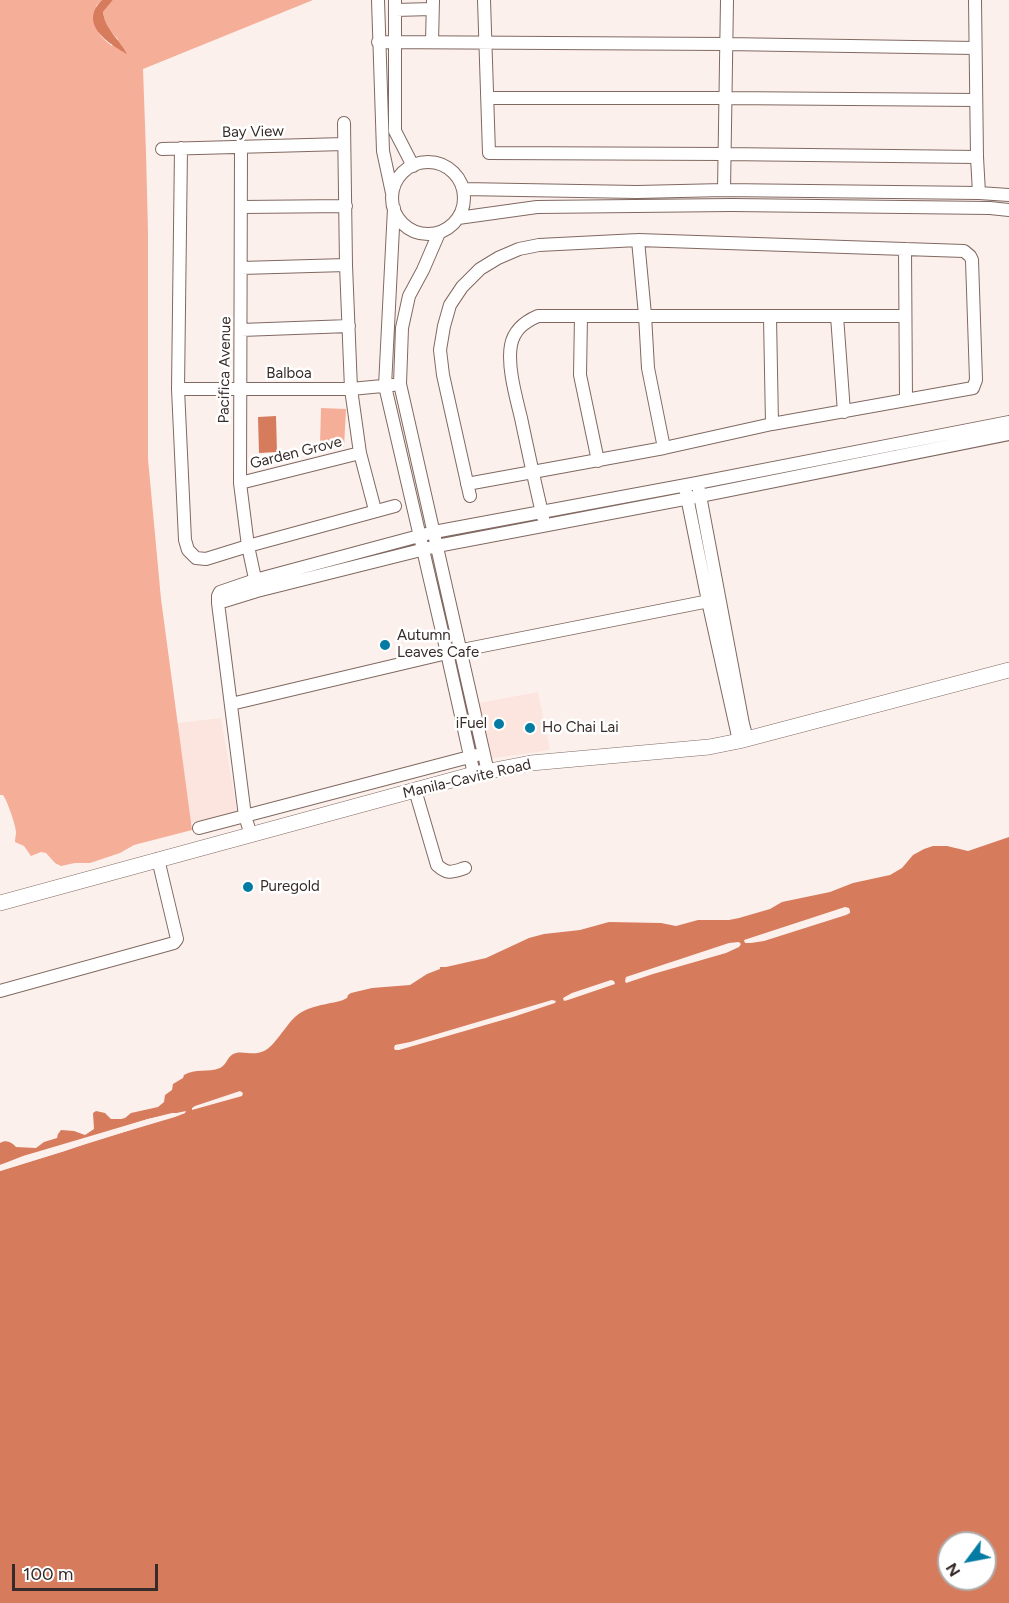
<!DOCTYPE html>
<style>
body{margin:0}
#map{position:relative;width:1009px;height:1603px;overflow:hidden;background:#fcf0ec;font-family:Figtree,sans-serif}
canvas{display:block}
.north{position:absolute;left:937px;top:1531px;width:60px;height:60px;box-sizing:border-box;background:#fff;border:2px solid #afaaa9;border-radius:50%;rotate:238deg;font-size:16px;font-weight:700;line-height:24px;text-align:center;color:#362b28}
.north::after{content:'';display:block;margin:auto;width:21px;height:27px;background:#047ba3;clip-path:polygon(50% 0,100% 100%,50% 72%,0 100%)}
.scale{position:absolute;left:12px;top:1564px;width:146px;height:27px;box-sizing:border-box;border:3px solid #362b28;border-top:0;padding-left:8px;font-size:18px;line-height:21px;white-space:nowrap;color:#362b28;-webkit-text-stroke:4px #fff;paint-order:stroke}
</style>
<div id="map">
<canvas width="1009" height="1603"></canvas>
<div class="north">N</div>
<div class="scale">100 m</div>
</div>
<script>
const ctx = document.querySelector('canvas').getContext('2d');
ctx.lineJoin = 'round';
function fillPath(path, color) {
  ctx.fillStyle = color;
  ctx.fill(path, 'evenodd');
}
function strokePath(path, color, width, dash) {
  ctx.strokeStyle = color;
  ctx.lineWidth = width;
  ctx.lineCap = dash ? 'butt' : 'round';
  ctx.setLineDash(dash || []);
  ctx.stroke(path);
}
function write(font, color, halo, rows, align = 'center') {
  ctx.font = font + ' Figtree,sans-serif';
  ctx.lineWidth = 5;
  ctx.setLineDash([]);
  ctx.textBaseline = 'middle';
  ctx.strokeStyle = halo;
  ctx.fillStyle = color;
  for (const [text, x, y, turn = 0] of rows) {
    ctx.save();
    ctx.translate(x, y);
    ctx.rotate((+turn || 0) * Math.PI / 180);
    ctx.textAlign = isNaN(turn) ? turn : align;
    if (halo) ctx.strokeText(text, 0, 0);
    ctx.fillText(text, 0, 0);
    ctx.restore();
  }
}
fillPath(new Path2D(`
 M 538,692 L 550,750 L 489,759 L 479,703 Z
 M 221,718 L 237,811 L 191,823 L 177,723 Z`), '#fbe5de');
fillPath(new Path2D(`
 M 0,0 L 102,0 L 96,6 C 97,28 93,31 112,46 L 118,39 C 109,31 105,24 103,12 L 113,0 L 313,0 L 143,69 L 146,153 L 148,233 L 148,459 L 161,599 L 192,830 L 134,845 L 120,853 L 90,863 L 75,863 L 61,866 L 55,863 L 46,853 L 41,852 L 31,856 L 24,846 L 15,842 C 15,838 16,835 16,832 C 16,826 7,800 3,795 L 0,795 Z
 M 321,408 L 346,409 L 344,447 L 320,446 Z`), '#f5ae97');
fillPath(new Path2D(`
 M 102,0 L 113,0 L 103,12 C 105,29 119,39 127,54 C 108,43 78,24 102,0 Z
 M 276,416 L 277,452 L 259,453 L 258,417 Z
 M 1009,837 L 1009,1603 L 0,1603 L 0,1171 L 185,1113 L 172,1113 L 148,1119 L 0,1165 L 0,1143 C 6,1139 12,1142 16,1147 L 36,1148 L 44,1142 L 57,1138 L 58,1134 L 61,1130 L 74,1131 L 85,1135 L 94,1129 L 93,1113 L 96,1111 L 105,1113 L 111,1119 L 121,1119 L 125,1118 L 131,1113 L 158,1107 L 164,1102 L 165,1095 L 172,1090 L 173,1084 L 183,1078 L 184,1075 C 195,1068 208,1073 220,1068 C 228,1064 227,1055 236,1053 C 245,1051 254,1056 264,1051 C 274,1047 286,1025 295,1017 C 308,1005 327,1005 343,1000 L 347,998 L 348,995 L 351,993 L 372,988 L 410,985 L 427,974 L 440,969 L 440,967 L 446,967 L 486,958 L 529,938 L 544,934 L 580,930 L 609,922 L 661,923 L 676,926 L 698,920 L 729,920 L 739,918 L 770,909 L 782,902 L 830,892 L 853,883 L 890,875 L 902,868 L 913,855 L 924,849 L 933,846 L 947,846 L 968,851 ZM 949,1543 L 985,1543 L 985,1579 L 949,1579 Z`), '#d77b5d');
fillPath(new Path2D(`
 M 845,907 L 849,908 L 850,911 L 850,913 L 846,915 L 764,941 L 751,943 L 745,943 L 744,940 Z
 M 739,942 L 741,944 L 739,947 L 726,953 L 653,974 L 626,983 L 625,981 L 626,977 L 729,943 Z
 M 611,980 L 614,981 L 615,984 L 568,1000 L 564,1001 L 563,998 L 572,993 Z
 M 552,1000 L 556,1001 L 555,1003 L 513,1017 L 399,1050 L 395,1050 L 394,1048 L 395,1045 L 410,1042 Z
 M 240,1091 L 243,1093 L 242,1096 L 192,1110 L 192,1108 L 195,1106 Z
 M 186,1111 L 185,1113 L 175,1117 L 90,1142 L 65,1151 L 0,1171 L 0,1168 L 65,1148 L 85,1141 L 0,1168 L 0,1165 L 23,1156 L 148,1119 Z`), '#fcf0ec');
const minor = new Path2D(`
 M 378,0 L 383,151 L 392,193
 M 395,0 L 395,131 L 413,166
 M 484,0 L 489,153 L 724,154 L 977,157
 M 975,0 L 977,157 L 979,193
 M 395,10 L 432,9
 M 378,42 L 726,44 L 975,48
 M 432,42 L 433,0
 M 488,98 L 725,98 L 976,100
 M 344,123 L 346,265 L 351,389 L 360,453 L 375,510
 M 241,147 L 240,483 L 248,546 L 257,588
 M 181,148 L 178,389 L 185,540 L 188,550 L 196,558 L 206,559 L 248,546 L 395,506
 M 162,149 L 344,144
 M392 198a36 36 0 1 1 72 0a36 36 0 1 1-72 0Z
 M 463,189 L 637,192 L 724,190 L 979,193 L 1009,195
 M 724,190 L 727,0
 M 242,207 L 346,206
 M 394,208 L 385,386 L 447,653 L 474,774
 M 458,218 L 537,207 L 732,205 L 990,208 L 1009,210
 M 439,233 L 423,270 L 409,296 L 402,328 L 400,384 L 488,772
 M 638,240 L 645,315 L 648,368 L 664,448
 M 905,249 L 906,400
 M 241,268 L 346,265
 M 581,316 L 580,375 L 598,461
 M 837,316 L 844,412
 M 770,317 L 772,424
 M 241,330 L 349,326
 M 178,389 L 351,389 L 393,385
 M 240,483 L 360,453
 M 467,484 L 664,448 L 772,424 L 973,388 L 976,380 L 972,260 L 970,256 L 964,251 L 638,240 L 539,245 L 519,249 L 498,258 L 480,269 L 462,287 L 450,305 L 444,326 L 440,350 L 443,375 L 470,496
 M 699,490 L 743,724 L 747,739
 M 686,492 L 708,601 L 739,741
 M 543,517 C 535,484 528,451 521,418 C 516,397 507,366 511,345 C 514,330 524,322 538,316 L 905,316
 M 218,603 L 257,591 L 437,546 L 700,496 L 1009,434
 M 231,704 L 447,653 L 719,599
 M 415,790 L 437,865 C 448,875 452,872 465,868
 M 199,828 L 477,755
 M 251,835 L 245,816 L 218,603 L 218,596 L 220,592 L 255,580 L 434,532 L 697,483 L 1009,422
 M 0,991 L 174,943 L 177,939 L 158,859`);
const major = new Path2D(`
 M 0,903 L 474,774 L 531,763 L 709,747 L 739,741 L 1009,670`);
strokePath(minor, '#816961', 14);
strokePath(major, '#816961', 16);
strokePath(minor, '#fff', 12);
strokePath(major, '#fff', 15);
for (const [x, y, r, color] of [
 [385,645,6,"#047ba3"],
 [499,724,6,"#047ba3"],
 [530,728,6,"#047ba3"],
 [248,887,6,"#047ba3"]
]) {
  const dot = new Path2D();
  dot.arc(x, y, r, 0, 2 * Math.PI);
  ctx.fillStyle = color;
  ctx.fill(dot);
  strokePath(dot, '#fff', 2);
}
write('15px', '#362b28', '#fff', [
 ["Bay View",253,132,-1],
 ["Pacifica Avenue",225,370,-89],
 ["Balboa",289,374],
 ["Garden Grove",296,453,-14],
 ["Manila-Cavite Road",467,779,-13]
]);
write('15px', '#362b28', '#fff', [
 ["Autumn",397,636],
 ["Leaves Cafe",397,653],
 ["iFuel",487,724,"right"],
 ["Ho Chai Lai",542,728],
 ["Puregold",260,887]
], 'left');
</script>
